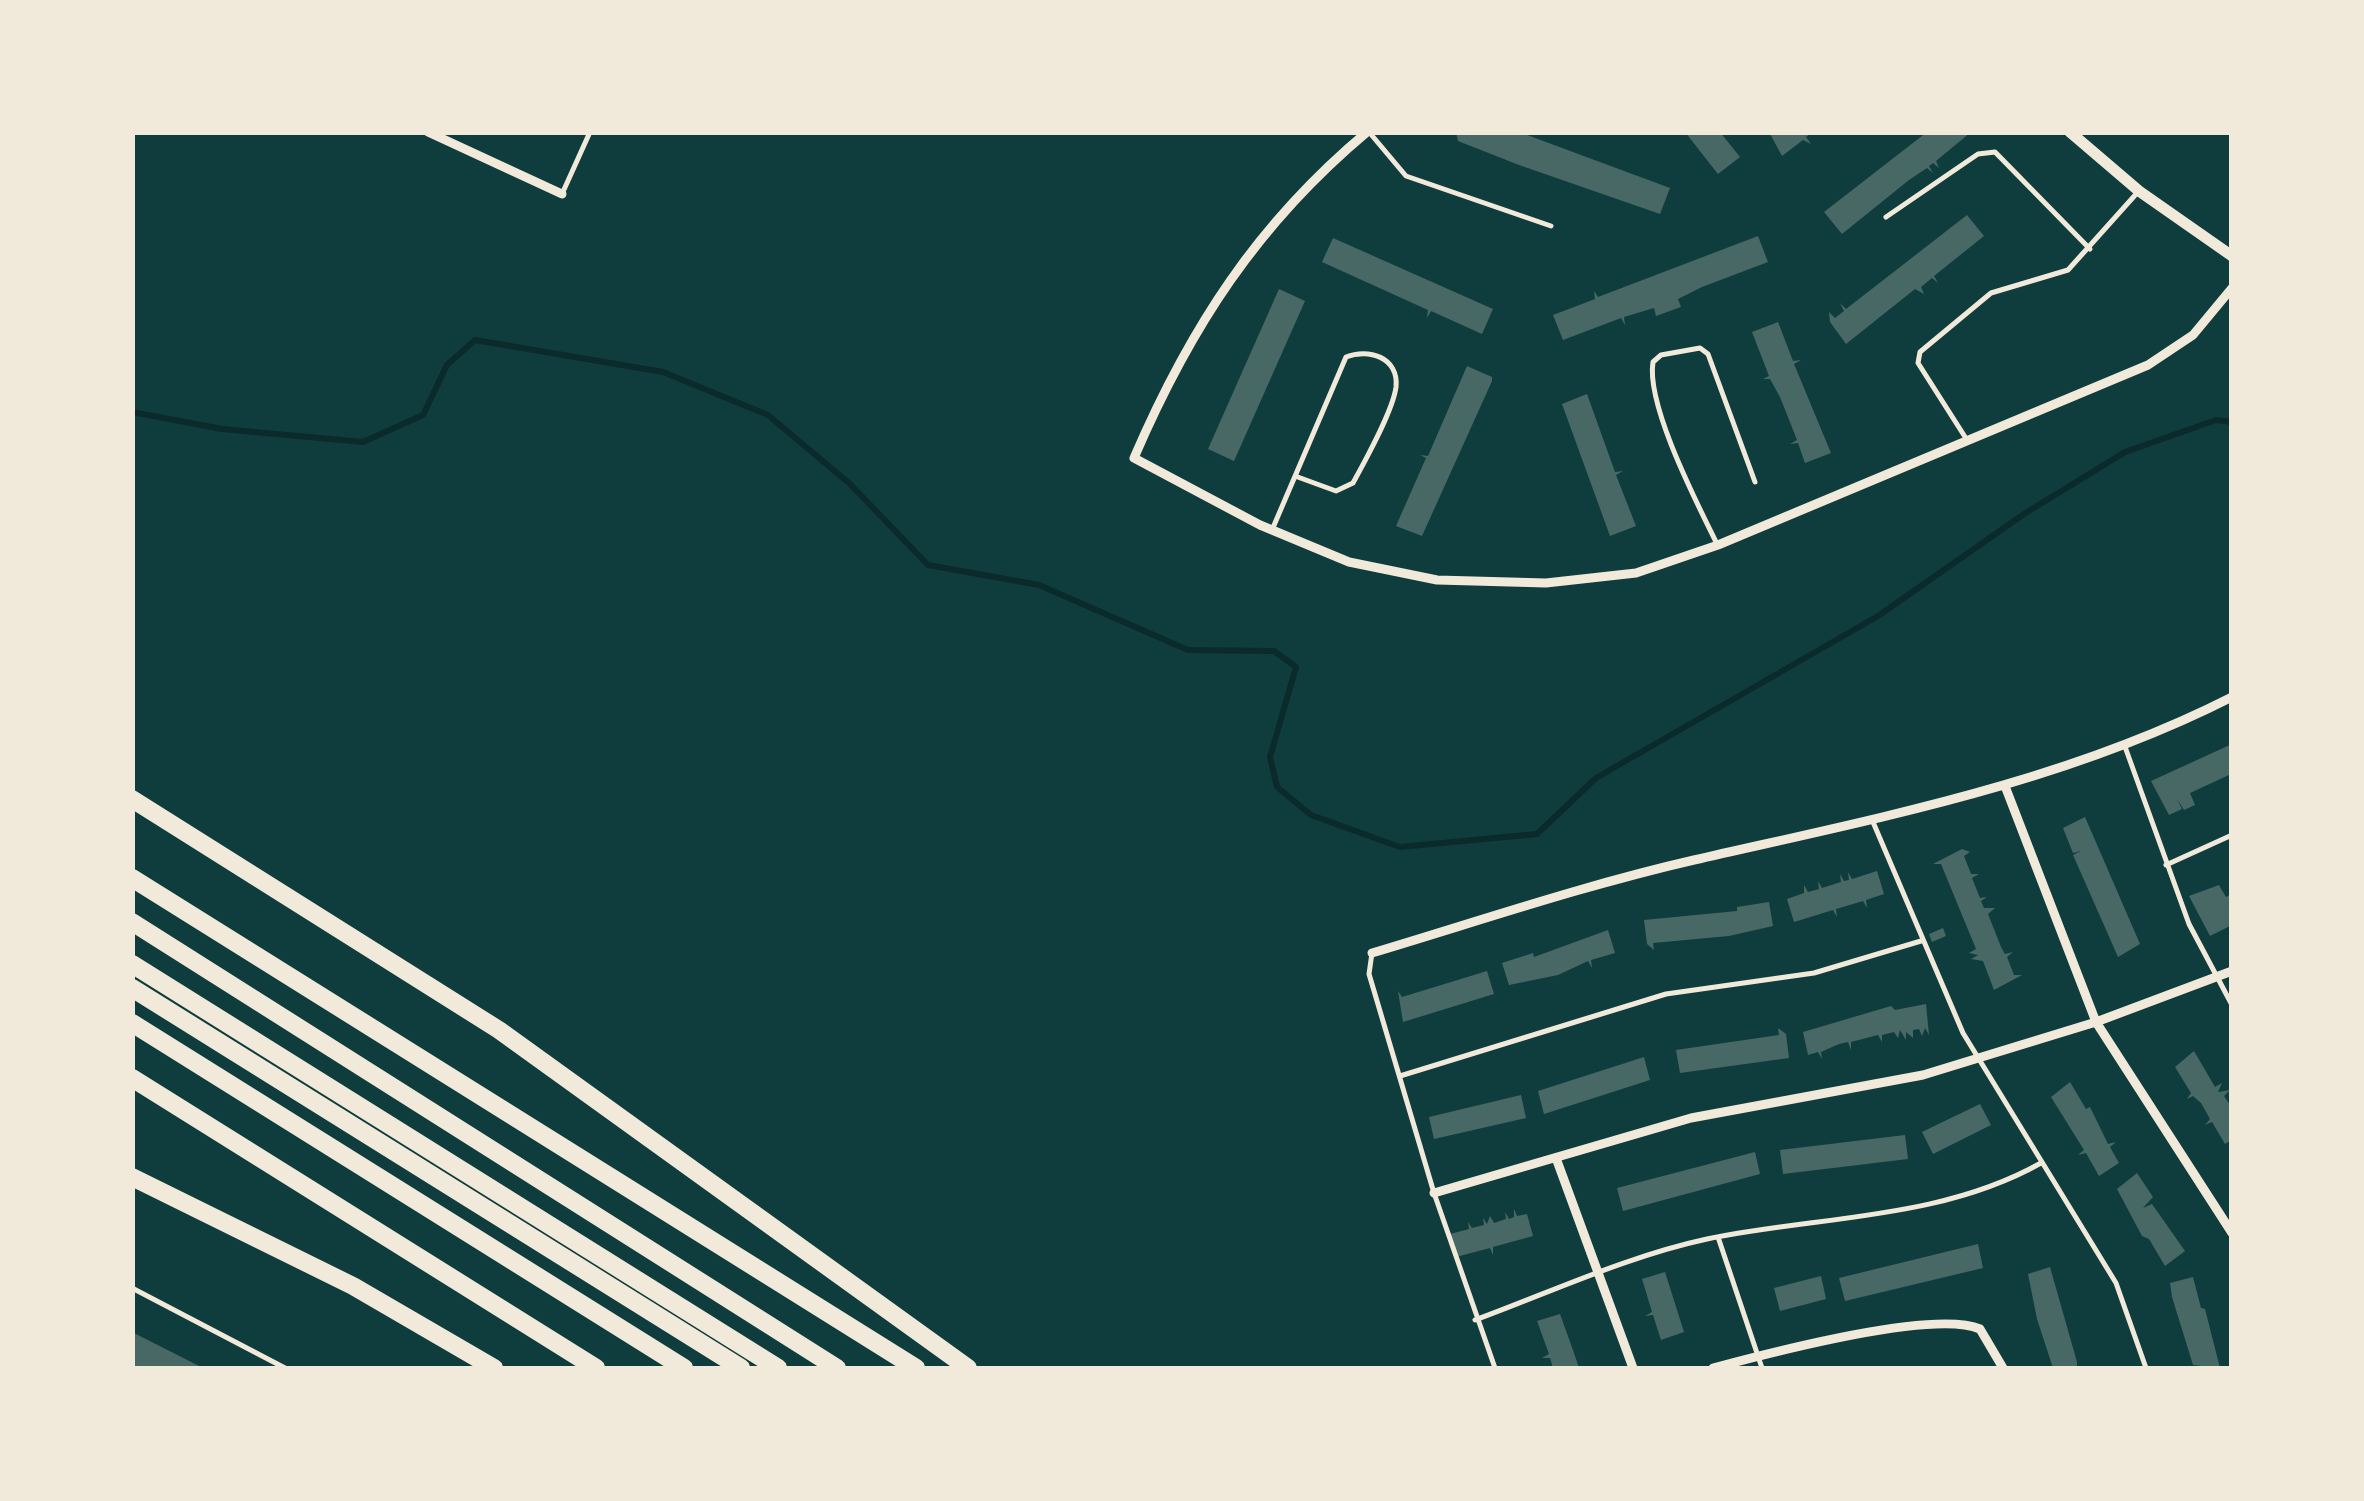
<!DOCTYPE html>
<style>
body{margin:0}
#map{position:relative;width:2364px;height:1501px;overflow:hidden;background:#0f3d3e;font-family:Quicksand,sans-serif}
canvas{display:block}
.frame{position:absolute;inset:0;border:135px solid #f1e9da;pointer-events:none}
</style>
<div id="map">
<canvas width="2364" height="1501"></canvas>
<div class="frame"></div>
</div>
<script>
const ctx = document.querySelector('canvas').getContext('2d');
ctx.lineJoin = 'round';
function strokePath(path, color, width, dash) {
  ctx.strokeStyle = color;
  ctx.lineWidth = width;
  ctx.lineCap = dash ? 'butt' : 'round';
  ctx.setLineDash(dash || []);
  ctx.stroke(path);
}
function fillPath(path, color) {
  ctx.fillStyle = color;
  ctx.fill(path, 'evenodd');
}
strokePath(new Path2D(`
 M 132,412 L 222,429 L 363,442 L 423,415 L 447,365 L 475,340 L 663,372 L 768,415 L 850,484 L 928,565 L 1039,585 L 1188,650 L 1274,651 L 1296,667 L 1270,757 L 1277,787 L 1311,815 L 1400,847 L 1537,834 L 1596,778 L 1878,616 L 2024,514 L 2125,452 L 2216,420 L 2232,422`), '#0a2a2b', 6);
fillPath(new Path2D(`
 M 1456,132 L 1519,132 L 1670,188 L 1660,214 L 1519,165 L 1458,141 Z
 M 1685,132 L 1720,132 L 1740,157 L 1718,174 Z
 M 1769,132 L 1812,132 L 1806,137 L 1811,144 L 1803,140 L 1782,156 Z
 M 1927,132 L 1971,132 L 1936,161 L 1939,168 L 1933,163 L 1929,166 L 1933,173 L 1927,168 L 1909,180 L 1842,234 L 1824,212 Z
 M 1967,215 L 1984,236 L 1934,276 L 1938,283 L 1932,278 L 1921,287 L 1924,294 L 1915,289 L 1846,344 L 1830,322 L 1829,312 L 1835,318 L 1844,311 L 1840,303 L 1846,309 Z
 M 1758,236 L 1768,262 L 1702,287 L 1678,299 L 1681,307 L 1656,316 L 1654,308 L 1624,317 L 1625,325 L 1621,318 L 1563,340 L 1553,315 L 1595,299 L 1594,291 L 1598,297 Z
 M 1333,238 L 1493,309 L 1482,334 L 1431,311 L 1427,318 L 1428,310 L 1322,262 Z
 M 1279,289 L 1305,301 L 1234,461 L 1208,449 Z
 M 1778,322 L 1793,361 L 1801,360 L 1794,364 L 1831,453 L 1805,463 L 1798,443 L 1790,444 L 1797,440 L 1780,397 L 1770,379 L 1763,379 L 1769,376 L 1752,332 Z
 M 1467,366 L 1492,377 L 1492,381 L 1422,536 L 1396,526 L 1426,458 L 1420,455 L 1428,456 Z
 M 1587,394 L 1615,472 L 1623,471 L 1616,475 L 1636,526 L 1610,536 L 1562,404 Z
 M 2232,744 L 2232,780 L 2229,775 L 2190,793 L 2195,805 L 2184,810 L 2177,799 L 2182,809 L 2169,815 L 2151,781 Z
 M 2085,817 L 2140,944 L 2118,957 L 2073,855 L 2081,851 L 2073,853 L 2063,828 Z
 M 1962,849 L 1970,852 L 1964,856 L 1971,874 L 1979,874 L 1972,878 L 1980,898 L 1987,897 L 1981,901 L 1984,908 L 1995,908 L 1988,914 L 2001,947 L 2005,954 L 2013,952 L 2007,957 L 2014,975 L 2022,975 L 1994,990 L 1983,961 L 1971,959 L 1978,955 L 1969,953 L 1976,949 L 1941,864 L 1933,864 Z
 M 1877,871 L 1884,894 L 1866,900 L 1867,908 L 1863,901 L 1836,909 L 1837,917 L 1833,910 L 1794,922 L 1787,899 L 1804,893 L 1804,885 L 1808,892 L 1819,889 L 1818,881 L 1822,888 L 1841,882 L 1840,874 L 1844,881 L 1849,880 L 1848,872 L 1852,879 Z
 M 2219,885 L 2226,897 L 2232,894 L 2232,925 L 2210,936 L 2189,896 Z
 M 1769,902 L 1773,926 L 1729,936 L 1653,943 L 1654,950 L 1647,944 L 1644,920 L 1737,911 L 1737,907 Z
 M 1943,928 L 1946,936 L 1932,942 L 1929,934 Z
 M 1608,930 L 1615,953 L 1591,960 L 1592,968 L 1588,961 L 1558,975 L 1509,985 L 1502,963 L 1533,953 L 1534,957 Z
 M 1487,971 L 1494,994 L 1403,1022 L 1398,991 L 1402,997 Z
 M 1926,1004 L 1929,1035 L 1925,1028 L 1922,1036 L 1919,1029 L 1913,1030 L 1913,1038 L 1906,1032 L 1906,1040 L 1900,1030 L 1898,1038 L 1894,1032 L 1882,1035 L 1882,1042 L 1878,1035 L 1851,1042 L 1851,1050 L 1848,1042 L 1839,1044 L 1821,1052 L 1822,1059 L 1818,1052 L 1808,1055 L 1803,1032 L 1891,1006 L 1895,1010 Z
 M 1778,1028 L 1786,1034 L 1789,1058 L 1680,1073 L 1676,1050 L 1779,1035 Z
 M 2194,1051 L 2215,1087 L 2222,1083 L 2218,1092 L 2230,1090 L 2224,1096 L 2232,1108 L 2232,1140 L 2225,1144 L 2212,1122 L 2205,1125 L 2210,1119 L 2201,1103 L 2193,1096 L 2187,1099 L 2191,1093 L 2175,1067 Z
 M 1644,1057 L 1650,1080 L 1544,1114 L 1538,1091 Z
 M 2070,1082 L 2086,1109 L 2090,1107 L 2108,1144 L 2116,1142 L 2110,1147 L 2119,1163 L 2099,1176 L 2086,1153 L 2078,1155 L 2084,1150 L 2051,1097 Z
 M 1521,1095 L 1526,1118 L 1434,1139 L 1429,1117 Z
 M 1980,1104 L 1991,1125 L 1933,1154 L 1922,1132 Z
 M 1905,1135 L 1908,1159 L 1783,1174 L 1780,1150 Z
 M 1755,1152 L 1760,1174 L 1623,1211 L 1617,1188 Z
 M 2137,1173 L 2153,1197 L 2143,1208 L 2152,1204 L 2185,1251 L 2165,1266 L 2149,1239 L 2142,1236 L 2117,1189 Z
 M 1514,1209 L 1517,1216 L 1527,1214 L 1533,1236 L 1493,1247 L 1493,1255 L 1490,1248 L 1456,1257 L 1450,1234 L 1469,1229 L 1468,1222 L 1472,1228 L 1484,1225 L 1483,1218 L 1487,1224 L 1490,1216 L 1494,1223 L 1506,1219 L 1505,1212 L 1509,1219 L 1514,1217 Z
 M 1978,1244 L 1983,1268 L 1845,1301 L 1839,1278 Z
 M 2050,1267 L 2077,1362 L 2077,1368 L 2053,1368 L 2037,1319 L 2028,1274 Z
 M 1665,1272 L 1684,1332 L 1661,1340 L 1653,1315 L 1645,1316 L 1652,1312 L 1642,1279 Z
 M 1821,1276 L 1826,1299 L 1780,1311 L 1774,1288 Z
 M 2193,1277 L 2201,1308 L 2205,1309 L 2220,1368 L 2193,1365 L 2172,1297 L 2170,1283 Z
 M 1560,1314 L 1574,1353 L 1579,1368 L 1553,1368 L 1550,1358 L 1542,1358 L 1549,1354 L 1537,1321 Z
 M 132,1332 L 203,1368 L 132,1368 Z`), '#486865');
strokePath(new Path2D(`
 M 1369,132 L 1406,176 L 1551,226
 M 562,194 L 590,132
 M 1886,217 L 1978,154 L 1995,152 L 2090,249
 M 1967,440 L 1918,363 L 1920,352 L 1991,293 L 2068,270 L 2137,193
 M 1272,530 L 1346,357 C 1368,348 1399,357 1396,387 C 1393,411 1365,461 1353,483 L 1336,491 L 1295,476
 M 1717,544 C 1697,503 1646,405 1653,362 L 1661,355 L 1700,348 L 1708,354 L 1755,482
 M 2124,744 L 2189,924 L 2232,1005
 M 1873,822 L 1963,1033 L 2116,1283 L 2146,1368
 M 2166,865 L 2232,835
 M 1372,953 L 1369,974 L 1434,1193 L 1495,1368
 M 1400,1076 L 1666,994 L 1814,973 L 1921,941
 M 1718,1237 L 1762,1368
 M 132,1288 L 285,1368
 M 1475,1320 C 1551,1292 1628,1256 1707,1239 C 1818,1216 1940,1220 2041,1163`), '#f1e9da', 5);
strokePath(new Path2D(`
 M 428,132 L 562,194
 M 1367,132 C 1257,224 1190,328 1134,458 L 1260,525 L 1349,562 L 1437,580 L 1546,583 L 1636,573 L 1718,545 L 2148,365 L 2193,335 L 2232,288
 M 2005,786 L 2096,1022 L 2232,1233
 M 1372,953 C 1479,921 1585,885 1694,860 C 1877,818 2063,783 2232,697
 M 1556,1158 L 1633,1368
 M 1434,1193 L 1691,1118 L 1923,1075 L 2096,1022 L 2232,971
 M 1713,1368 C 1765,1354 1934,1309 1980,1329 L 2003,1368`), '#f1e9da', 9);
strokePath(new Path2D(`
 M 2070,132 L 2139,191 L 2232,256`), '#f1e9da', 11);
strokePath(new Path2D(`
 M 132,799 L 499,1030 L 968,1368
 M 132,878 L 916,1368
 M 132,922 L 837,1368
 M 132,964 L 778,1368
 M 132,988 L 741,1368
 M 132,1023 L 684,1368
 M 132,1078 L 596,1368
 M 132,1177 L 353,1286 L 494,1368`), '#f1e9da', 18);
</script>
